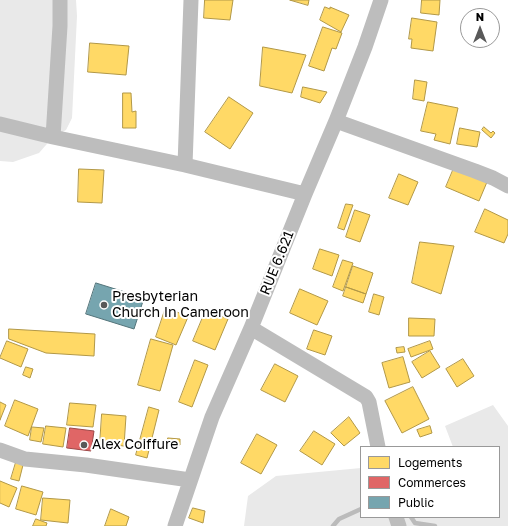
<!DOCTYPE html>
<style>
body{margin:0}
#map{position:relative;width:508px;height:526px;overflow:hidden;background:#fff;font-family:"Golos Text",sans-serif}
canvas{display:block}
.legend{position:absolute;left:360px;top:446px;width:140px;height:72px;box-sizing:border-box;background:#fff;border:1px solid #999;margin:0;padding:5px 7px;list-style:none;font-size:12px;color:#000}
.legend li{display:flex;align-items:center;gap:8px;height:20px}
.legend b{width:20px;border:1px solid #999}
.north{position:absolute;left:460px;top:8px;width:40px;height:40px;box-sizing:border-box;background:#fff;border:1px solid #999;border-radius:50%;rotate:0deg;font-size:11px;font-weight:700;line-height:16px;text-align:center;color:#000}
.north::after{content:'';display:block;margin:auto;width:14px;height:18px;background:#595959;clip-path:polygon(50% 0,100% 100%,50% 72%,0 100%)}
</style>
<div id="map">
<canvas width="508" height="526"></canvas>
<ul class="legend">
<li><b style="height:11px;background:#ffd966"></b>Logements</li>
<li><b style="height:11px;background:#e06666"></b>Commerces</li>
<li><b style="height:11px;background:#76a5af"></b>Public</li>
</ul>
<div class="north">N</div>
</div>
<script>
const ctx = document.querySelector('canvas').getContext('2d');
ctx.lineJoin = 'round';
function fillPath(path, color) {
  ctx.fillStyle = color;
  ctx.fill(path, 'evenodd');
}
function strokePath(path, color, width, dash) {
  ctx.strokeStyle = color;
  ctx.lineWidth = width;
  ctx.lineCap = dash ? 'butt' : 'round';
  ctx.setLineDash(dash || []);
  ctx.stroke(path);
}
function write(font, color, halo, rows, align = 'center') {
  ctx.font = font + ' "Golos Text",sans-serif';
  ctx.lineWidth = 4;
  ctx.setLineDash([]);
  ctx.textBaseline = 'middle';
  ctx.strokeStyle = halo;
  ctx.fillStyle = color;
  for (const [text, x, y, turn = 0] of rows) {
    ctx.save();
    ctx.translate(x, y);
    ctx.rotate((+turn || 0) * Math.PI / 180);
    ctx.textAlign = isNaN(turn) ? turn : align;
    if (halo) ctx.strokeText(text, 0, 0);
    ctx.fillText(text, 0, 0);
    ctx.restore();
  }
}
fillPath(new Path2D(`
 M 0,0 L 76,0 L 77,16 L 72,118 L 66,130 L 53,137 L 39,153 L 13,162 L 0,161 Z
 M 493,405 L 508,426 L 508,526 L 244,526 L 248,496 L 276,476 L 361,468 L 361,517 L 499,517 L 499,447 L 453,447 L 445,426 Z`), '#e9e9e9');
const homes = new Path2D(`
 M 205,0 L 233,0 L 230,20 L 204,18 Z
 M 290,0 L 309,0 L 308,5 Z
 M 422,0 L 440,0 L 439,15 L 421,13 Z
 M 325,7 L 330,9 L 330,7 L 349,15 L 341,32 L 320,20 Z
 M 412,18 L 437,22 L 433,51 L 411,48 L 412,39 L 409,39 Z
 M 323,27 L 342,33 L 336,49 L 332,48 L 324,71 L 309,66 Z
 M 90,43 L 129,46 L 126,75 L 88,72 Z
 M 263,47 L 306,55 L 292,93 L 260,86 Z
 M 415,80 L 427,82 L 424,101 L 413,99 Z
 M 303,87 L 327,92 L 320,103 L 301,97 Z
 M 123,93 L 131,93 L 132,112 L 136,111 L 136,128 L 123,128 Z
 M 229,97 L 253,113 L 230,149 L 205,132 Z
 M 428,102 L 458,108 L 450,144 L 434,140 L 436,134 L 421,131 Z
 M 484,127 L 491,133 L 493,131 L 495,133 L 491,138 L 482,130 Z
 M 460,128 L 480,132 L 477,147 L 457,144 Z
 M 454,168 L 487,182 L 479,201 L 446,187 Z
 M 79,169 L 104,170 L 102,203 L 78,202 Z
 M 399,174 L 418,182 L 408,205 L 389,198 Z
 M 346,204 L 353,205 L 344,230 L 338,228 Z
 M 485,209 L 508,220 L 508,234 L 504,243 L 475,232 Z
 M 355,210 L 370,215 L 360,242 L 346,237 Z
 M 420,242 L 454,246 L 441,294 L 412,283 Z
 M 320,249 L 339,255 L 332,276 L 313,269 Z
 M 343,260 L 353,263 L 343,291 L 333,287 Z
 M 353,266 L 373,273 L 366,294 L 346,287 Z
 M 346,287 L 366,294 L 363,303 L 343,296 Z
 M 300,289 L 328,301 L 317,325 L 290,313 Z
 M 374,294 L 384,297 L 379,315 L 369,312 Z
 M 166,307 L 188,317 L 176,345 L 156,337 Z
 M 206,310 L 228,319 L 215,350 L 193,341 Z
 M 409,318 L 435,319 L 434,336 L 409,336 Z
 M 9,329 L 95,334 L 94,356 L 46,353 L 9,339 Z
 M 314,330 L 332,336 L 325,355 L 307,349 Z
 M 151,339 L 173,345 L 160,391 L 138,385 Z
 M 7,341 L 28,349 L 21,367 L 0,358 Z
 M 430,341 L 433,349 L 411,357 L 408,349 Z
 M 404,347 L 405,352 L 397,353 L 396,348 Z
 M 430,351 L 440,367 L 422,378 L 412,362 Z
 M 403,357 L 410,382 L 389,388 L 382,363 Z
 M 463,359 L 474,376 L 457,387 L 446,369 Z
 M 195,360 L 208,365 L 192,407 L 179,402 Z
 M 275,364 L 298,376 L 285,402 L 261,390 Z
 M 26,367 L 33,369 L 30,378 L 23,375 Z
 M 413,387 L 429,419 L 402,433 L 385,401 Z
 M 15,400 L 38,409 L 28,436 L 5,426 Z
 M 0,402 L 6,405 L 0,420 Z
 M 70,403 L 96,405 L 93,427 L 67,425 Z
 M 149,407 L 159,410 L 147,458 L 136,455 Z
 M 102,414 L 126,416 L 124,446 L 100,444 Z
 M 349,417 L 360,433 L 344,446 L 331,433 Z
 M 46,426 L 66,428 L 63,447 L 43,444 Z
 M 430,426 L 432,433 L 420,437 L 417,430 Z
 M 32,427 L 44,428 L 41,442 L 30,440 Z
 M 314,431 L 335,444 L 322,465 L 300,451 Z
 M 257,434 L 277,445 L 261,474 L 241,463 Z
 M 168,438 L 180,439 L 180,445 L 168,444 Z
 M 17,459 L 24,461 L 19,481 L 11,479 Z
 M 0,481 L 17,488 L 9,507 L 0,503 Z
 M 22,486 L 43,492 L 36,515 L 16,509 Z
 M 43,498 L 70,500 L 68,523 L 41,520 Z
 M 193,508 L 205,511 L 203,523 L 189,518 Z
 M 111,509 L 129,517 L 126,526 L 105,526 Z
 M 36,519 L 47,523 L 46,526 L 33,526 Z`);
fillPath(homes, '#ffd966');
strokePath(homes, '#b29847', 1);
const shops = new Path2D(`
 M 70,428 L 94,431 L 91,451 L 67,448 Z`);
fillPath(shops, '#e06666');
strokePath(shops, '#9d4747', 1);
const public = new Path2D(`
 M 96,283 L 144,298 L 134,329 L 86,314 Z`);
fillPath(public, '#76a5af');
strokePath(public, '#53747a', 1);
strokePath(new Path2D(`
 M 411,517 L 415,523 L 435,526
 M 333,526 L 339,519 L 361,509`), '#bbb', 4.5);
strokePath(new Path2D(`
 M 336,121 L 475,171 L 493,178 L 508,186
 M 0,124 L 53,137 L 185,165 L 305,194
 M 53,137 L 60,26 L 60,0
 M 185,165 L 191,0
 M 251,328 L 366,397 L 369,402 L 378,447
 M 0,450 L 25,459 L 86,465 L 190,480
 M 396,517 L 399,526
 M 175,526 L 212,417 L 251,328 L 305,194 L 336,121 L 365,47 L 381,0`), '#bdbdbd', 15);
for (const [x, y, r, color] of [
 [104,305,4,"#595959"],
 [84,445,4,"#595959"]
]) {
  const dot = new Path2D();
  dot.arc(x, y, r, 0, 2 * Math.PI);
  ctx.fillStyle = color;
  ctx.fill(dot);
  strokePath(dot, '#fff', 1.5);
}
write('14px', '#000', '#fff', [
 ["RUE 6.621",277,263,-68]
]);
write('14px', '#000', '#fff', [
 ["Presbyterian",112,297],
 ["Church In Cameroon",112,313],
 ["Alex Coiffure",92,445]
], 'left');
</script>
